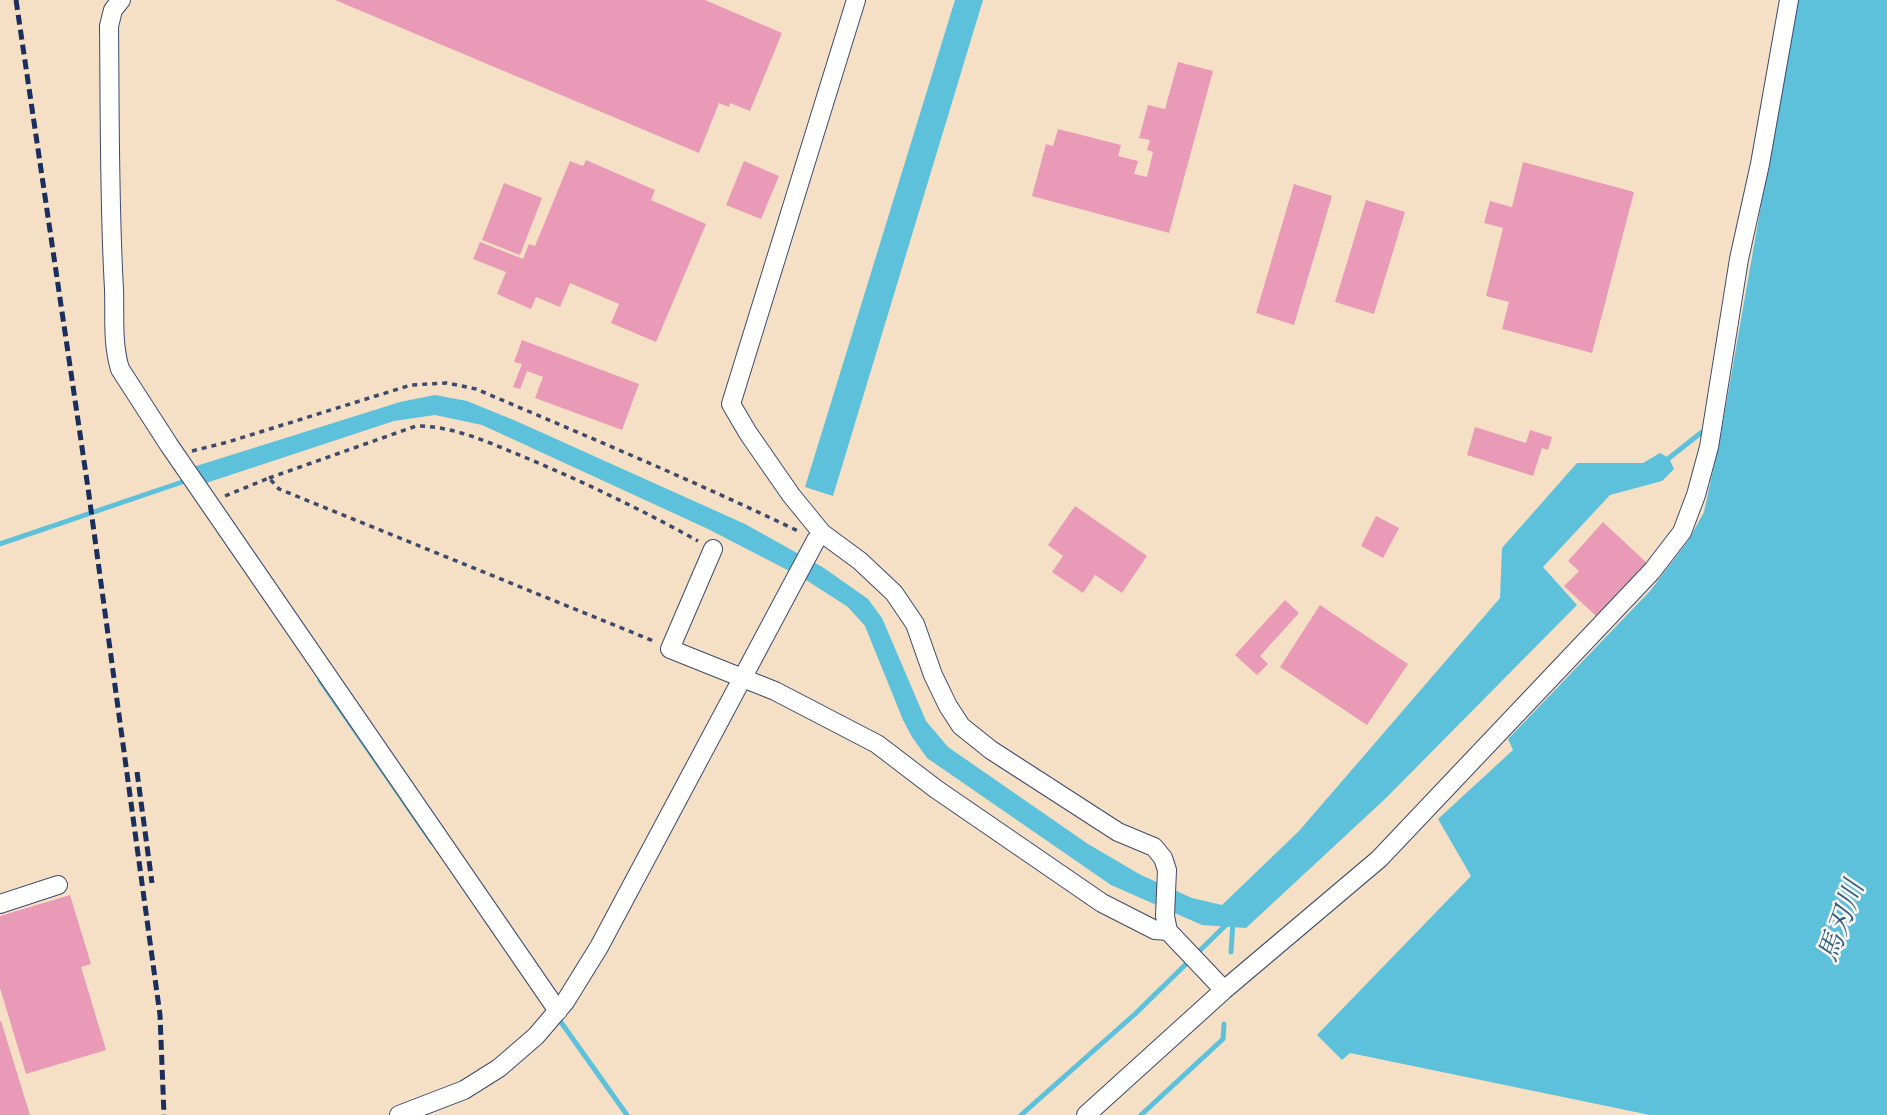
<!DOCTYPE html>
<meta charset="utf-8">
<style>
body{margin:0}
canvas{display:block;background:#f5e0c5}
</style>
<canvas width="1887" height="1115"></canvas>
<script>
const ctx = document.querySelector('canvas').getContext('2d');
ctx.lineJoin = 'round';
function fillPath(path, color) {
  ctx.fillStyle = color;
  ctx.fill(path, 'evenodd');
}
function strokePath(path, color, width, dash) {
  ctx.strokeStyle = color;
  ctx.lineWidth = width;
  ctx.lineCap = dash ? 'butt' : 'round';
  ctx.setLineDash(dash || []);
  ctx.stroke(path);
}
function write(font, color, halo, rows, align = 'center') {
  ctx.font = font + ' "Gentium Book Plus","Noto Serif JP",serif';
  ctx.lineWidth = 5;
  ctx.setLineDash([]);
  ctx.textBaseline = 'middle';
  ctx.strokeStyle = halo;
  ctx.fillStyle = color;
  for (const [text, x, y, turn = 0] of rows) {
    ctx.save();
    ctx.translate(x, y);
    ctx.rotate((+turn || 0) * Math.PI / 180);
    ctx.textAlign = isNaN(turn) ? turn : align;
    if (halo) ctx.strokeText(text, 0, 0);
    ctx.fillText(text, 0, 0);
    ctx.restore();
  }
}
fillPath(new Path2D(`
 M 955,0 L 983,0 L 833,496 L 805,487 Z
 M 1797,0 L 1887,0 L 1887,1115 L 1650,1115 L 1350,1053 L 1342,1060 L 1317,1035 L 1471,876 L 1438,819 L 1513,750 L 1508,739 L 1650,591 L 1688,541 L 1704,512 L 1722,428 Z
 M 435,395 L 467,401 L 516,421 L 745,524 L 824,568 L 868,599 L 882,618 L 926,721 L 948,747 L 1088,844 L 1141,875 L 1192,898 L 1222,905 L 1299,831 L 1500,598 L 1502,548 L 1577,463 L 1643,463 L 1660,453 L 1669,458 L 1674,469 L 1662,481 L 1610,495 L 1543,567 L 1577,605 L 1385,799 L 1246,928 L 1202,925 L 1111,885 L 927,758 L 912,737 L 903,720 L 865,626 L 848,607 L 803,578 L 708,529 L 482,425 L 435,415 L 394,421 L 203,484 L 193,467 L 400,402 Z`), '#5dc1db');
strokePath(new Path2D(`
 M 1664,462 L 1702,432 L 1722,428
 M 0,544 L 188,480
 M 320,680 L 432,842
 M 1231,952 L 1233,921
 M 558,1018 L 627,1115
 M 1021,1115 L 1135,1014 L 1229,922
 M 1141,1115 L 1223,1039 L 1224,1024`), '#5dc1db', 5);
fillPath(new Path2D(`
 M 335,0 L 705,0 L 782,33 L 750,111 L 730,103 L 729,107 L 719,103 L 699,153 Z
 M 1178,62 L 1213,71 L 1169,233 L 1032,196 L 1046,144 L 1053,146 L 1058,129 L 1121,145 L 1118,156 L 1138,161 L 1134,174 L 1147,177 L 1153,152 L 1147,150 L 1150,140 L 1139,138 L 1148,105 L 1165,109 Z
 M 586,160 L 655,190 L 651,200 L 706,224 L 656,342 L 611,323 L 619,304 L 570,283 L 560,307 L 536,297 L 531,309 L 497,294 L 506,272 L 473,259 L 480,242 L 523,259 L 529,244 L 535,246 L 570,161 L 583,166 Z
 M 744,161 L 779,176 L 761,219 L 726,205 Z
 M 1523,162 L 1634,192 L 1592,353 L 1502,329 L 1509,302 L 1486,296 L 1503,228 L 1484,223 L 1490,201 L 1512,207 Z
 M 504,183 L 542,198 L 520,255 L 482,240 Z
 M 1294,184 L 1332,196 L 1294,325 L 1256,313 Z
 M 1366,200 L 1405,212 L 1374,314 L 1335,302 Z
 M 522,340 L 639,384 L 622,430 L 535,398 L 543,377 L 527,371 L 520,389 L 513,387 L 522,364 L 514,362 Z
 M 1475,427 L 1526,443 L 1530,430 L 1552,437 L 1548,450 L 1542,448 L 1533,476 L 1467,455 Z
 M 1075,506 L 1147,556 L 1122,593 L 1095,575 L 1083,593 L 1052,572 L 1063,556 L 1048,545 Z
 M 1376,516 L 1399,528 L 1383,558 L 1361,546 Z
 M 1603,522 L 1647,563 L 1597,617 L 1564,586 L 1579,571 L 1568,561 Z
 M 1285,600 L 1299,613 L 1260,656 L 1268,664 L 1257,675 L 1235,655 Z
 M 1320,605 L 1408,664 L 1367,725 L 1280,667 Z
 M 70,895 L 91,964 L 81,967 L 106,1050 L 26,1074 L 0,988 L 0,916 Z
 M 0,1021 L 1,1021 L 30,1115 L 0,1115 Z`), '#e99ab7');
const minor = new Path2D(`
 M 121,0 L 113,10 L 109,26 C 110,114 109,202 114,289 C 115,315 112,343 120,369 L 169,445 L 558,1011
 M 856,0 L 731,404 L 748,433 L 791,495 L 822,533 L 860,561 L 894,593 L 915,624 L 933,675 L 948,706 L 961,726 L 991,750 L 1118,832 L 1154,847 L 1163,858 L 1167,870 L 1165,916 L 1168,931 L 1224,990
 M 713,549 L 670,649 L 775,691 L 877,744 L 936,789 L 1102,903 L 1155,930 L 1168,931
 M 0,904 L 58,885
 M 399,1115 L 464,1090 L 499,1068 L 536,1036 L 565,1002 L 599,947 L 816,540 L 822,533
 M 1086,1115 L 1224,990 L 1379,859 L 1652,571 L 1682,532 L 1696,495 L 1709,447 L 1739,259 L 1760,164 L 1789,0`);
strokePath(minor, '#3c4a6d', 20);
strokePath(new Path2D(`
 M 192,451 L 228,442 L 411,385 L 447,383 L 476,389 C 584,435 692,480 798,531
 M 269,478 L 416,426 C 456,426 492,444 529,459 C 586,483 644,511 698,541
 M 225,496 L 269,478 L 279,489 L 656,642`), '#3c4a6d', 3.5, [5, 5]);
strokePath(minor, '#fff', 18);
strokePath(new Path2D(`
 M 16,0 L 88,488 L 160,1015 L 164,1115
 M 137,772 L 152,883`), '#1b2f5e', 5, [10, 5]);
write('italic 28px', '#2f5b84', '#fdfcf7', [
 ["馬刃川",1843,922,-70]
]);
</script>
